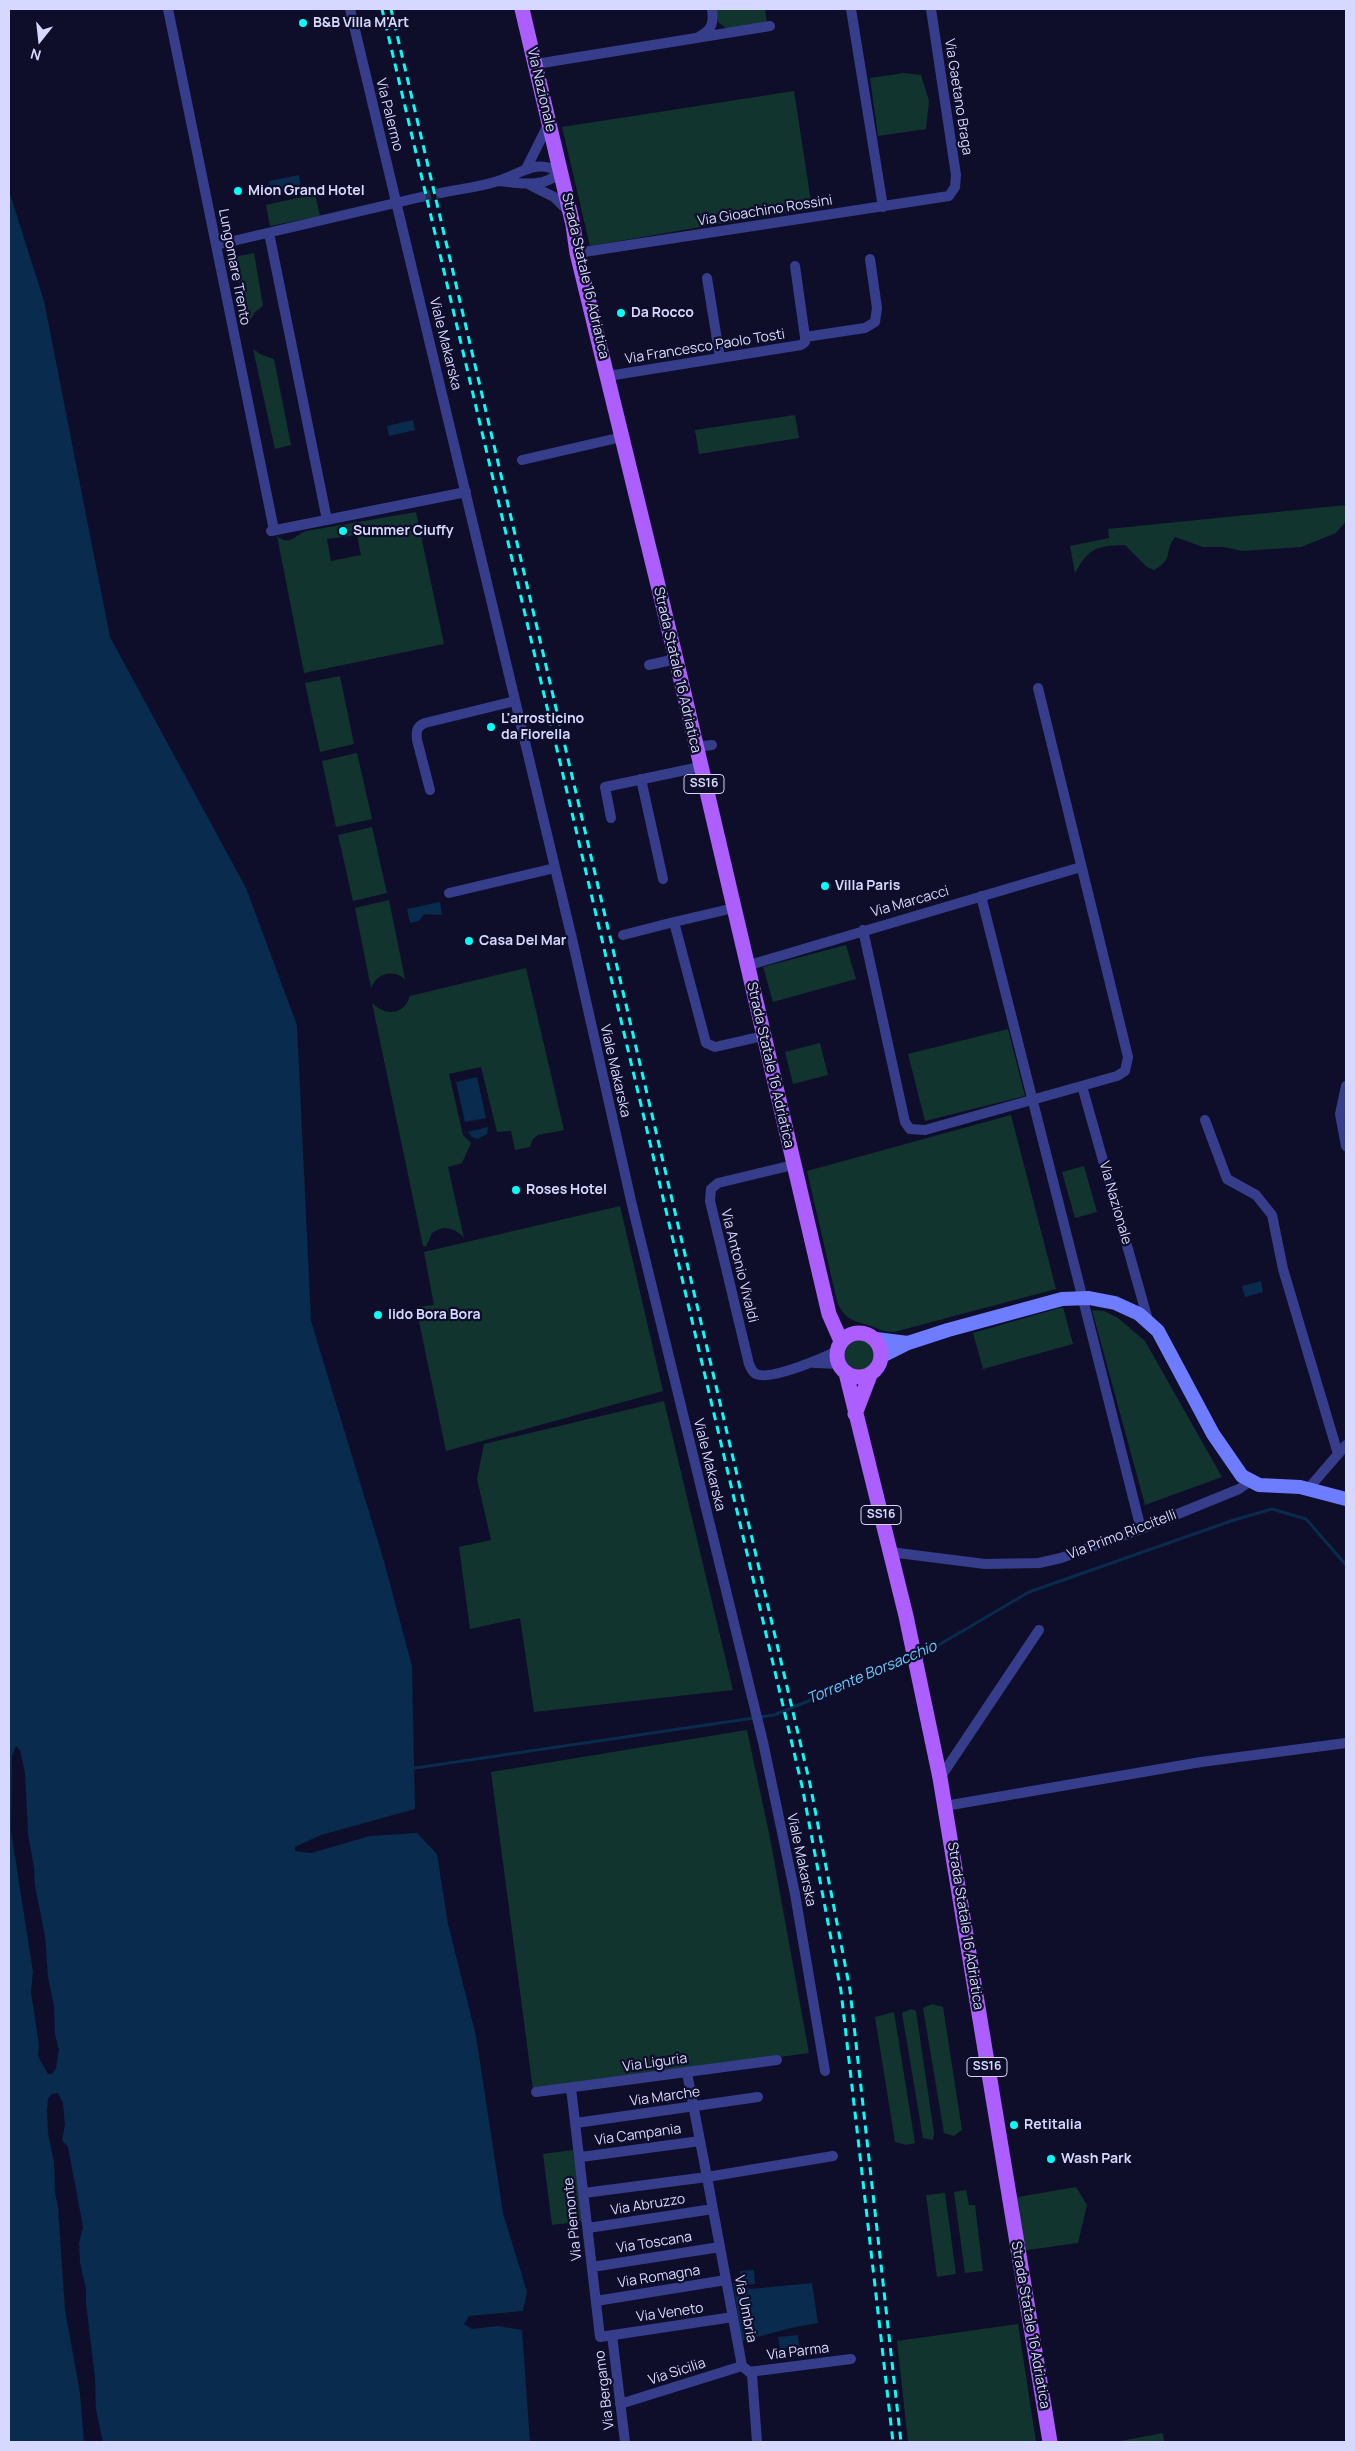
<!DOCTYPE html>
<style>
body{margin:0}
#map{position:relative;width:1355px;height:2451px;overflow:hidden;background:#0f0e2a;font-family:Manrope,sans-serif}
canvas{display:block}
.frame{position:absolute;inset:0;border:10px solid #d7d8ff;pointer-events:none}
.north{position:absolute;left:15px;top:15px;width:50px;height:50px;-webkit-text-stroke:4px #0f0e2a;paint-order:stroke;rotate:196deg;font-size:14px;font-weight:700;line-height:20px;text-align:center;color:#d7d8ff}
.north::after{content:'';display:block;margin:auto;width:18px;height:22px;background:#d7d8ff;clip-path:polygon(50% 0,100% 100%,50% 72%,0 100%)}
</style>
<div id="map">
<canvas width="1355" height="2451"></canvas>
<div class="frame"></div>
<div class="north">N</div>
</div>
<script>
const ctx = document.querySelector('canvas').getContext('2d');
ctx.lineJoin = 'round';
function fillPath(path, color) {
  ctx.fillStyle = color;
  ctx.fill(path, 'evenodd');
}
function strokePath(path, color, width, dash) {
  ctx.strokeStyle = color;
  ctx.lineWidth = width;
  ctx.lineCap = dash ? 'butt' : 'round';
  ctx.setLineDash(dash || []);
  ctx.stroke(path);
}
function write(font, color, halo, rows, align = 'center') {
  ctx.font = font + ' Manrope,sans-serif';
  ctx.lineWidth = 4.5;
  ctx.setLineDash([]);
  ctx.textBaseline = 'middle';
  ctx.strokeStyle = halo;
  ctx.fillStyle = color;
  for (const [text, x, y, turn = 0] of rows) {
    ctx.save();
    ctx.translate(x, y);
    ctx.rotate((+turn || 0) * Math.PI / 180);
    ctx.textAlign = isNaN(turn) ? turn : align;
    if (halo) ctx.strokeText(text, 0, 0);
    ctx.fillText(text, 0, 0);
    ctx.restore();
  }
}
fillPath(new Path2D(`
 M 716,9 L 765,9 L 767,24 L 727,29 L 718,22 Z
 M 904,73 L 921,75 L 929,101 L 926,129 L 878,136 L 870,78 Z
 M 794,91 L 812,208 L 590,246 L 562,127 Z
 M 315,194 L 320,216 L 270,226 L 266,205 Z
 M 254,253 L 263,306 L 255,312 L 248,323 L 234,257 Z
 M 253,349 L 262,355 L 274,359 L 291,445 L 275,449 Z
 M 795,415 L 799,438 L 699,454 L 695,430 Z
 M 1346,505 L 1346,521 L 1336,533 L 1301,547 L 1242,551 L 1224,547 L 1203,547 L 1175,537 C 1163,553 1175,558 1154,570 L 1147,567 L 1125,545 C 1096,546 1090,547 1075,573 L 1070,546 L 1109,538 L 1108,529 Z
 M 416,512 L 444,644 L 304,673 L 277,536 C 290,547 295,535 306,531 ZM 357,535 L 361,555 L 331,561 L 327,539 Z
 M 340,676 L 354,744 L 320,752 L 305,683 Z
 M 357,753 L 372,819 L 336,827 L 322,761 Z
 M 372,827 L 387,893 L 353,901 L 338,835 Z
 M 389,900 L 405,979 C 392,969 377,973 371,988 L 355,908 Z
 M 846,945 L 856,979 L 773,1002 L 763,967 Z
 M 526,968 L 564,1130 L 538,1135 L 533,1139 L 530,1147 L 515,1150 L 511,1131 L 497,1132 L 481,1067 L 449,1074 L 463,1135 L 471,1143 L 462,1163 L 448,1167 L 464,1238 C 455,1227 443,1225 432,1233 L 426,1247 L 423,1246 L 372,1003 C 386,1016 403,1016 410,996 Z
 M 1008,1029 L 1025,1096 L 925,1121 L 908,1054 Z
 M 820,1043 L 828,1075 L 793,1084 L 785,1052 Z
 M 1011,1115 L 1056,1289 L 894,1332 C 885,1332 879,1329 871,1326 C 854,1321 843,1319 837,1301 L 807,1171 Z
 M 1084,1166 L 1097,1212 L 1075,1218 L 1062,1172 Z
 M 620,1206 L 663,1391 L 446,1451 L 416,1307 L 434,1305 L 424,1252 Z
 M 1063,1307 L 1073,1344 L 983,1369 L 973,1333 Z
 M 1092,1310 L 1104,1311 L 1118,1318 L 1145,1341 L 1222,1477 L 1145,1505 Z
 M844 1355a15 15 0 1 1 30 0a15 15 0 1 1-30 0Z
 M 664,1401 L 733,1690 L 534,1712 L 520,1618 L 470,1629 L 459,1547 L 491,1540 L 477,1479 L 484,1444 Z
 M 747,1730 L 770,1838 L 809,2053 L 533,2090 L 491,1772 Z
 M 932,2004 L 943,2007 L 962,2130 L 954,2136 L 944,2133 L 923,2008 Z
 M 911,2009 L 916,2011 L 934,2133 L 933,2140 L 923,2138 L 902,2013 Z
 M 894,2012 L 915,2143 L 906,2145 L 895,2142 L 875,2017 Z
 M 573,2150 L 583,2221 L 552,2225 L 543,2154 Z
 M 1076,2187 L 1087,2205 L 1078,2243 L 1020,2251 L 1012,2198 Z
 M 966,2190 L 969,2205 L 975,2205 L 983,2271 L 965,2273 L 954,2192 Z
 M 945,2193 L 956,2274 L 937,2277 L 926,2195 Z
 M 1018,2324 L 1036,2442 L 908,2442 L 897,2341 Z
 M 1163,2433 L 1164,2442 L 1115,2442 Z`), '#11342e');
fillPath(new Path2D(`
 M 299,175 L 301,188 L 271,193 L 269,181 Z
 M 9,191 L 44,301 L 110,637 L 246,888 L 297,1025 L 311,1321 L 383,1558 L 412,1666 L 415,1809 L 321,1835 L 295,1847 L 295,1851 L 311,1853 L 370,1836 L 417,1833 L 437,1854 L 448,1924 L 476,2036 L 503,2213 L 527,2292 L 523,2311 L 469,2316 L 464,2324 L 472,2329 L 498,2326 L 522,2330 L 530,2442 L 9,2442 Z
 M 413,420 L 415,430 L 389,436 L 387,426 Z
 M 440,902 L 442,915 L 424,914 L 419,921 L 410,923 L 407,909 Z
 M 477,1077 L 486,1118 L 465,1122 L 456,1082 Z
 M 488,1127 L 487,1134 L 478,1139 L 472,1137 L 468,1132 Z
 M 1261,1281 L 1263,1292 L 1245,1297 L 1242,1286 Z
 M 754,2270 L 755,2284 L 741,2285 L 740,2271 Z
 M 733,2282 L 741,2287 L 751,2289 L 812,2283 L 818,2323 L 795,2327 L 742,2341 Z
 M 798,2335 L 799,2346 L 780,2349 L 778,2337 Z`), '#082b4e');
fillPath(new Path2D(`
 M 16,1746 L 20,1750 L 25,1773 L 28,1834 L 34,1867 L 35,1886 L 45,1936 L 48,1977 L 54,2006 L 55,2035 L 59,2050 L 56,2068 L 52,2074 L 48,2074 L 38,2056 L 39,2045 L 31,1992 L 33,1971 L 30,1953 L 11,1831 L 12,1756 Z
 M 58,2093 L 63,2103 L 65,2125 L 62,2140 L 68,2147 L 83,2227 L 79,2243 L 80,2262 L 86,2290 L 86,2303 L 95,2378 L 96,2410 L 103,2442 L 84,2442 L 80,2393 L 65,2310 L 58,2207 L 55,2193 L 54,2162 L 48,2133 L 47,2110 L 48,2099 L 52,2094 Z`), '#0f0e2a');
strokePath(new Path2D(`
 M 920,1656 L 1029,1592 L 1234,1520 L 1272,1509 L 1306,1519 L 1346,1565
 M 415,1768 L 774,1715 L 912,1659`), '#082b4e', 3);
strokePath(new Path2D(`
 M 421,197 L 441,193`), '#2d2c4a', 10, [10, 5]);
strokePath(new Path2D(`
 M 168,9 L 274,530
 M 350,9 L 573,943 L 632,1205 L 763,1742 L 795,1894 L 825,2071
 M 851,9 L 883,207
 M 700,36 C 712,30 714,22 712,9
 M 536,64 L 770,26
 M 527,167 L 549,123
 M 530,185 L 554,197 L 567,210
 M 441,193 C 460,189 480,187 498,181 C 521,174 535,158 560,172 C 544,189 520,183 499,181
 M 269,233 L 327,520
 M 216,245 L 421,197
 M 577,253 L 949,196 L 955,187 L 956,175 L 931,9
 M 707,278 L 720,358
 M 805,337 L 865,328 L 875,322 L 877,308 L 870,259
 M 608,376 L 801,345 L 805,342 L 805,337 L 795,266
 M 522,460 L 622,437
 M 271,531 L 466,492
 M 649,665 L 676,659
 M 695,747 L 712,745
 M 641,779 L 663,879
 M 430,790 L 417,740 C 416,731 417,726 425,723 L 515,701
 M 611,818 L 605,787 L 700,767
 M 449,893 L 555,868
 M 981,896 L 1141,1529
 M 734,908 L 674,922 L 706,1043 L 715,1047 L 763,1036
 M 863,930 L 905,1122 L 910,1129 L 925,1130 L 1117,1076 L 1125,1071 L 1128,1057 L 1038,688
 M 623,935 L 674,922
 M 746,966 L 1081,867
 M 1082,1086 L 1148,1320
 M 1346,1086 L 1340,1114 L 1346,1146
 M 1205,1120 L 1227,1179 L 1256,1195 L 1272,1215 L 1283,1269 L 1338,1454
 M 793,1165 L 718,1183 L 711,1189 L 710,1201 L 749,1364 C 751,1368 752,1372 756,1374 C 770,1381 823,1358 837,1351
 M 815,1363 L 839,1364
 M 1308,1489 L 1346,1445
 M 890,1552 L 985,1564 L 1039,1563 L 1061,1558 L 1141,1529 L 1239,1489 L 1249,1482
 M 940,1778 L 1039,1630
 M 945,1806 L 1201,1762 L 1346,1743
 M 571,2088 L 600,2337 L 733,2317
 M 536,2092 L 777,2060
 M 576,2123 L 758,2097
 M 581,2157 L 700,2141
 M 584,2193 L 707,2177 L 687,2073
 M 588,2228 L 713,2209
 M 592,2267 L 720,2247
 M 596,2301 L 726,2280
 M 612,2335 L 625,2442
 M 749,2372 L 851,2359
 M 620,2404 L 742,2366
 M 757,2442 L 752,2374 L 742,2366 L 707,2177 L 833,2156`), '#363e8c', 10);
strokePath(new Path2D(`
 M 876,1339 L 908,1343
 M 882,1356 L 908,1343 L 948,1330 L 1062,1299 L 1089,1298 L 1115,1303 L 1139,1314 L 1158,1331 L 1213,1434 L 1242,1476 L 1259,1485 L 1300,1487 L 1346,1499`), '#6e7dff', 14);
strokePath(new Path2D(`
 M 522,9 L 573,225 L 577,253 L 676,659 L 829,1314 L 841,1341
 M837 1355a22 22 0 1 1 44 0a22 22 0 1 1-44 0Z
 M 846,1373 L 906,1616 L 940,1778 L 1050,2442
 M 855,1414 L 870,1375`), '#ad5eff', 15);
strokePath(new Path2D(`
 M 382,9 L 802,1786 L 841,1991 L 893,2442
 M 391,9 L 810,1784 L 850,1990 L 901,2442`), '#03fff7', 3, [8, 6]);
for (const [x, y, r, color] of [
 [303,23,5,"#03fff7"],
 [238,191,5,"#03fff7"],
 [621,313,5,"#03fff7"],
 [343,531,5,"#03fff7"],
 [491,727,5,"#03fff7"],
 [825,886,5,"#03fff7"],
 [469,941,5,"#03fff7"],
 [516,1190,5,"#03fff7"],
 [378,1315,5,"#03fff7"],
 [1014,2125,5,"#03fff7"],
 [1051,2159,5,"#03fff7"]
]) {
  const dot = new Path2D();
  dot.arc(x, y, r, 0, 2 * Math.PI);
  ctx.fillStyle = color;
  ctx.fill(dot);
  strokePath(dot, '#0f0e2a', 2);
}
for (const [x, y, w] of [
 [704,784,40],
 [881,1515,40],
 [987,2067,40]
]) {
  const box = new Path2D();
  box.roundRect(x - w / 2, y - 9.5, w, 19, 4);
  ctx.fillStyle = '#0f0e2a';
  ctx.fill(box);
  strokePath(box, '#d7d8ff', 1);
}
write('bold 12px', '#d7d8ff', null, [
 ["SS16",704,784],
 ["SS16",881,1515],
 ["SS16",987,2067]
]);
write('bold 14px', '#d7d8ff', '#0f0e2a', [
 ["B&B Villa M'Art",313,23],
 ["Mion Grand Hotel",248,191],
 ["Da Rocco",631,313],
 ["Summer Ciuffy",353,531],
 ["L'arrosticino",501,719],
 ["da Fiorella",501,735],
 ["Villa Paris",835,886],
 ["Casa Del Mar",479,941],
 ["Roses Hotel",526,1190],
 ["lido Bora Bora",388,1315],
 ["Retitalia",1024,2125],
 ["Wash Park",1061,2159]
], 'left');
write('14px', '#d7d8ff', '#0f0e2a', [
 ["Via Nazionale",541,90,77],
 ["Via Gaetano Braga",958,97,81],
 ["Via Palermo",389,115,76],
 ["Via Gioachino Rossini",765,211,-9],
 ["Lungomare Trento",234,267,79],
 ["Strada Statale 16 Adriatica",585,276,77],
 ["Viale Makarska",445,344,76],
 ["Via Francesco Paolo Tosti",705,347,-9],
 ["Strada Statale 16 Adriatica",677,670,77],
 ["Via Marcacci",910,902,-16],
 ["Strada Statale 16 Adriatica",770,1065,77],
 ["Viale Makarska",615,1071,77],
 ["Via Nazionale",1115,1203,74],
 ["Via Antonio Vivaldi",739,1266,76],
 ["Viale Makarska",709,1465,76],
 ["Via Primo Riccitelli",1122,1535,-21],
 ["Viale Makarska",801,1860,78],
 ["Strada Statale 16 Adriatica",965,1926,81],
 ["Via Liguria",655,2063,-8],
 ["Via Marche",665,2097,-8],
 ["Via Campania",638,2135,-8],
 ["Via Abruzzo",648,2205,-9],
 ["Via Piemonte",573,2219,-96],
 ["Via Toscana",654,2243,-9],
 ["Via Romagna",659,2277,-9],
 ["Via Umbria",745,2309,79],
 ["Via Veneto",670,2313,-8],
 ["Strada Statale 16 Adriatica",1030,2325,80],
 ["Via Parma",798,2352,-7],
 ["Via Sicilia",677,2372,-18],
 ["Via Bergamo",605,2390,-97]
]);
write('italic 15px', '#65ccff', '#0f0e2a', [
 ["Torrente Borsacchio",872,1673,-23]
]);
</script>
